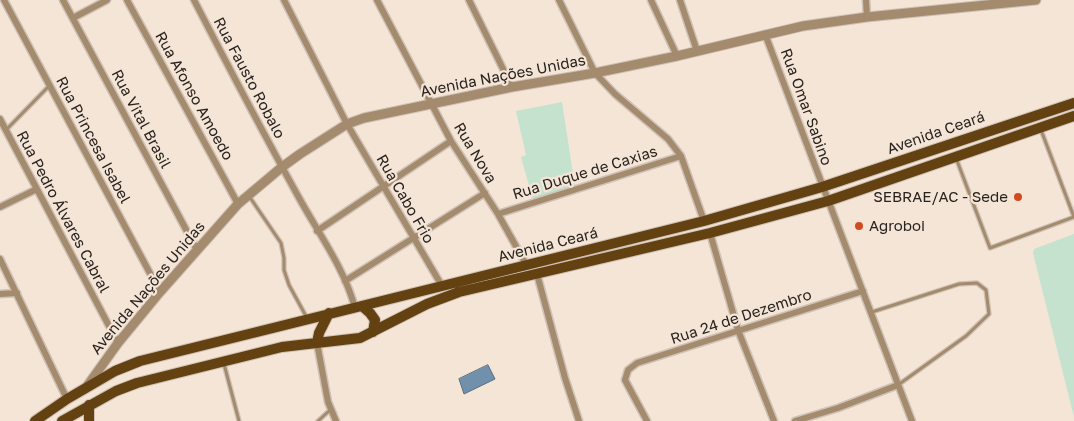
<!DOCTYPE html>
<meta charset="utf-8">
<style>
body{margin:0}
canvas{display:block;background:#f4e5d7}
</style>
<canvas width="1074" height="421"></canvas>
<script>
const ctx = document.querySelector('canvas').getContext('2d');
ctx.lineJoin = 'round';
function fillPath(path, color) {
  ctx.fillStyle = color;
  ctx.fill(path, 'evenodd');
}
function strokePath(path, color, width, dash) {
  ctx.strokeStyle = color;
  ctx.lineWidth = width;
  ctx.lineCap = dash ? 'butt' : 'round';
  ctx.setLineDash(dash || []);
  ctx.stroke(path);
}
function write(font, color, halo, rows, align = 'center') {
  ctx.font = font + ' "Golos Text",sans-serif';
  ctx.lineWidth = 4.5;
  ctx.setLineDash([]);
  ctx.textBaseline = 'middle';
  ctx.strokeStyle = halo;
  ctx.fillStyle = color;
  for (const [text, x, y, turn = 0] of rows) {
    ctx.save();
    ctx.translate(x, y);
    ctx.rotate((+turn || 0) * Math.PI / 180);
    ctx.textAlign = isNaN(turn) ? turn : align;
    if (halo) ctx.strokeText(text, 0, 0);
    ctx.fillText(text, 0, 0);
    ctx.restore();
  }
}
fillPath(new Path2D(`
 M 562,102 L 575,187 L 533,200 L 521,157 L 526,155 L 516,111 Z
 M 1074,234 L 1074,417 L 1033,253 L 1034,249 Z`), '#c4e2cd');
const water = new Path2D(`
 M 488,365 L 495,379 L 464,394 L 459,379 Z`);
fillPath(water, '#7190ab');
strokePath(water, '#5b6f81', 1);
const service = new Path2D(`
 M 6,130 L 49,86
 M 956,158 L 990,248 L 1074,217 L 1041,130
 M 249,196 L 281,243 L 284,258 L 284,270 L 289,285 L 307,318
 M 872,312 L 959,284 L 977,283 L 986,290 L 989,314 L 966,336 L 898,385
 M 224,364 L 239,421
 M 318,421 L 330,410`);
const minor = new Path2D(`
 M 4,0 L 160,292
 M 63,0 L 197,250
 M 127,0 L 238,204
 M 194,0 C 228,66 262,131 298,196 C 317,231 345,269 355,308
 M 284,0 L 347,124 L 442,286
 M 377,0 L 451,141 L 498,214 L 527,266
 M 469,0 L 512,87
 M 559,0 L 595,73 L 615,94 L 668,139 L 681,156 L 704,221
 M 651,0 L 677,56
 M 680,0 L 697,51
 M 866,0 L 867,17
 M 73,18 L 107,0
 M 765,34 L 912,421
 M 0,119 L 118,343
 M 0,207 L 37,189
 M 498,214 L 681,156
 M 317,231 L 451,141
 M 710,233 L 738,330 L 774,421
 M 0,259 L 67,399
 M 537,274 L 565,378 L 579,421
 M 345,281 L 485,193
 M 0,294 L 17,293
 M 317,343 L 328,402 L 336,421
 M 647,421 L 625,380 L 628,370 L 637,363 L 863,291
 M 795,421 L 838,408 L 898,385`);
const tertiary = new Path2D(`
 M 85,389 L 118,343 L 160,292 L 238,204 L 282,167 L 300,154 L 347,124 L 364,118 L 512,87 L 595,73 L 677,56 L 803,26 L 867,17 L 1036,0`);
const primary = new Path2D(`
 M 362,306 L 370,313 L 375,320 L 373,332
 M 317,343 L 319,333 L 329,313
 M 35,421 L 67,399 L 115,371 L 140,361 L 704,221 L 822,187 L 1074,103
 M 62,421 L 116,391 L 137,383 L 282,347 L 360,338 L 427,304 L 459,292 L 710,233 L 828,201 L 1074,116
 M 89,421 L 89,405`);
strokePath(service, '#cfc2b6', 5.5);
strokePath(minor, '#cfc2b6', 9);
strokePath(tertiary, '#cfc2b6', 11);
strokePath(primary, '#cfc2b6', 12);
strokePath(service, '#a48b6e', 3);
strokePath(minor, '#a48b6e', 6);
strokePath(tertiary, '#a48b6e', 9);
strokePath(primary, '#634111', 10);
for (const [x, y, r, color] of [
 [1018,197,5,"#d24a1f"],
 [859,226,5,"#d24a1f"]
]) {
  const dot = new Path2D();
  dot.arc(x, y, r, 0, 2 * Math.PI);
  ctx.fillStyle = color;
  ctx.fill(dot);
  strokePath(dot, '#f4e5d7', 2);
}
write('15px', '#29231e', '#f4e5d7', [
 ["Avenida Nações Unidas",503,76,-11],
 ["Rua Fausto Robalo",249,78,62],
 ["Rua Afonso Amoedo",194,96,61],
 ["Rua Omar Sabino",806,107,70],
 ["Rua Vital Brasil",141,119,62],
 ["Avenida Ceará",936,133,-19],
 ["Rua Princesa Isabel",93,140,62],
 ["Rua Nova",475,153,59],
 ["Rua Duque de Caxias",585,173,-17],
 ["Rua Cabo Frio",405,199,60],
 ["Rua Pedro Álvares Cabral",63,212,62],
 ["Avenida Ceará",548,245,-14],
 ["Avenida Nações Unidas",148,288,-50],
 ["Rua 24 de Dezembro",741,317,-18]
]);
write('15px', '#29231e', '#f4e5d7', [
 ["SEBRAE/AC - Sede",1008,197],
 ["Agroboi",869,226,"left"]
], 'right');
</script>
